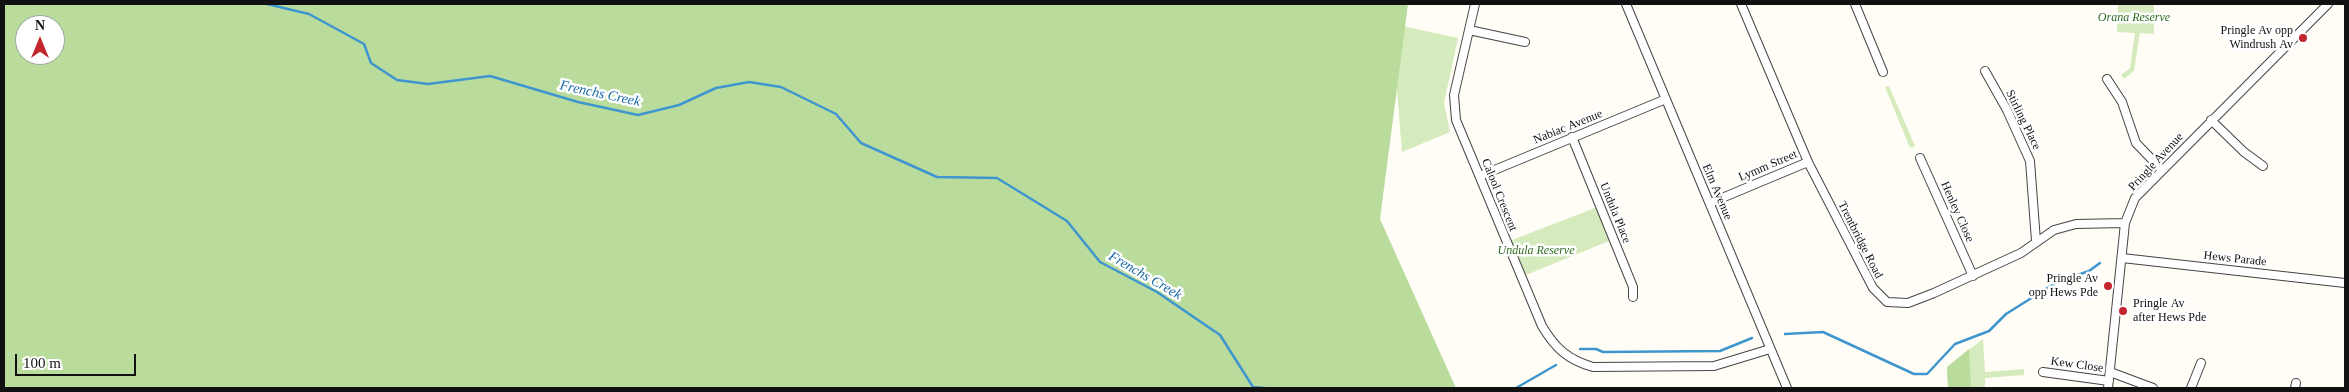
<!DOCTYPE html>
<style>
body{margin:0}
#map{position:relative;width:2349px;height:392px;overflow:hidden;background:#fffdf5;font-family:Georgia,serif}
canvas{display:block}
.frame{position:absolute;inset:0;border:5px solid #111;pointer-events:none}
.north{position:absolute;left:15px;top:15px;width:50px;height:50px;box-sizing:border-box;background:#fff;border:1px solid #a0a0a0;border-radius:50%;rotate:0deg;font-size:14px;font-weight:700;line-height:20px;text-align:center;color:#111}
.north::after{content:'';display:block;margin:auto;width:18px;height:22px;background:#c4262e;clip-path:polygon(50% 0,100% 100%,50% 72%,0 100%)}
.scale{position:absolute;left:15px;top:354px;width:121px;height:22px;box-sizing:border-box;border:2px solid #111;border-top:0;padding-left:6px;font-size:15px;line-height:18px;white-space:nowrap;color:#111;-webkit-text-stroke:4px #fff;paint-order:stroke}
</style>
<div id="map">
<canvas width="2349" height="392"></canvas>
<div class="frame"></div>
<div class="north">N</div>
<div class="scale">100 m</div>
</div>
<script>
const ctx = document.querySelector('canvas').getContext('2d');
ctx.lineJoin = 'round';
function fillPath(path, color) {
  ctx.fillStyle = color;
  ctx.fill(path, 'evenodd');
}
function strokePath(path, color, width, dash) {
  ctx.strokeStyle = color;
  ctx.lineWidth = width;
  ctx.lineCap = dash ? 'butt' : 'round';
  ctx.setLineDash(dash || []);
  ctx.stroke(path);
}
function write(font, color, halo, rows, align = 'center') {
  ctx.font = font + ' Georgia,serif';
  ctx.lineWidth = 5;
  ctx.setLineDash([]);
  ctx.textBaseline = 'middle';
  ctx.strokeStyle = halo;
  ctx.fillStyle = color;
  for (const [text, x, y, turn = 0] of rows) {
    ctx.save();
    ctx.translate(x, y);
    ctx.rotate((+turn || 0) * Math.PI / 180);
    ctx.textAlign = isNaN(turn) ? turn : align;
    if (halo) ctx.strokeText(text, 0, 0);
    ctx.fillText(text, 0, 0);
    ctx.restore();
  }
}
fillPath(new Path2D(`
 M 2118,4 L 2154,4 L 2154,34 L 2140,33 L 2134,71 L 2124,79 L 2121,75 L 2130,68 L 2135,33 L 2117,32 Z
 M 1385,22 L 1458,38 L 1444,103 L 1450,132 L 1402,152 L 1396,78 Z
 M 1889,86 L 1915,146 L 1910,148 L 1885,87 Z
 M 1600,206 L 1614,239 L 1521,277 L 1507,242 Z
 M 1983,339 L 1985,372 L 2024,369 L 2024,375 L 1985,378 L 1985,388 L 1948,388 L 1947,367 Z`), '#d5ebbd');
fillPath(new Path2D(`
 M 4,4 L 1408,4 L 1380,219 L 1456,388 L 4,388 ZM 25,25 L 55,25 L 55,55 L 25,55 Z
 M 1969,349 L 1971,388 L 1948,388 L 1947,367 Z`), '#b9dc9c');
strokePath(new Path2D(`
 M 267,4 L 309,14 L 364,44 L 371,63 L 397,80 L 428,84 L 490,76 L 578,102 L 638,115 L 679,105 L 716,88 L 749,82 L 781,87 L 836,114 L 861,143 L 937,177 L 997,178 L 1067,221 L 1100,262 L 1157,292 L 1220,335 L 1253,387 L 1265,388
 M 1785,334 L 1823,332 L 1914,374 L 1927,374 L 1955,344 L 1989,331 L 2006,314 L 2057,282 L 2089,271 L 2100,263
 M 1580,349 L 1596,349 L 1603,352 L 1720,351 L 1752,338
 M 1516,388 L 1556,365`), '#3f96cf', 2.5);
const minor = new Path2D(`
 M 1475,4 L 1454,95 L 1456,120 L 1542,326 C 1555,348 1568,360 1593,367 L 1714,366 L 1770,349
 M 1626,4 L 1787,388
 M 1741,4 L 1808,162 L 1873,288 L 1887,302 L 1908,303 L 1934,293 L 2021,253 L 2054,230 L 2076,224 L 2125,223
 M 1855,4 L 1883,72
 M 1469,30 L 1525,42
 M 1985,71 L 2007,110 L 2030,161 L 2036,241
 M 2107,79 L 2122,102 L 2136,143 L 2162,170
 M 2211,120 L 2244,152 L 2263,166
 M 1572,137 L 1633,287 L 1633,297
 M 1920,158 L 1973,276
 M 1480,176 L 1666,99
 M 1710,203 L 1808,162
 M 2122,258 L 2345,283
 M 2043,372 L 2109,381
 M 2110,372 L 2153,388
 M 2108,388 L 2125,223 L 2135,198 L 2328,4
 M 2191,388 L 2201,363
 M 2295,388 L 2296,383`);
strokePath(minor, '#444', 10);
strokePath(minor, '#fff', 8);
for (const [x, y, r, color] of [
 [2303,38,5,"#c4262e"],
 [2108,286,5,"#c4262e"],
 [2123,311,5,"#c4262e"]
]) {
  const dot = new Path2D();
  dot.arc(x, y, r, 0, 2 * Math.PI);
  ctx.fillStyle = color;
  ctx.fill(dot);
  strokePath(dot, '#fff', 2);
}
write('italic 12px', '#2f6b1f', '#fff', [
 ["Orana Reserve",2134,18],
 ["Undula Reserve",1536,251]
]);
write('12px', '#111', '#fff', [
 ["Pringle Av opp",2293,31],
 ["Windrush Av",2293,45],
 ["Pringle Av",2098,279],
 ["opp Hews Pde",2098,293],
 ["Pringle Av",2133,304,"left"],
 ["after Hews Pde",2133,318,"left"]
], 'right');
write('12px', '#111', '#fff', [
 ["Stirling Place",2023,120,64],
 ["Nabiac Avenue",1568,127,-22],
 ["Pringle Avenue",2156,162,-47],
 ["Lymm Street",1768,166,-23],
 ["Elm Avenue",1717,192,67],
 ["Calool Crescent",1499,195,68],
 ["Henley Close",1957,212,66],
 ["Undula Place",1615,213,68],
 ["Trentbridge Road",1860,240,63],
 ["Hews Parade",2235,259,6],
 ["Kew Close",2077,365,8]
]);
write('italic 14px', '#1768a6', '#fff', [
 ["Frenchs Creek",600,94,12],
 ["Frenchs Creek",1145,276,30]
]);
</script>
